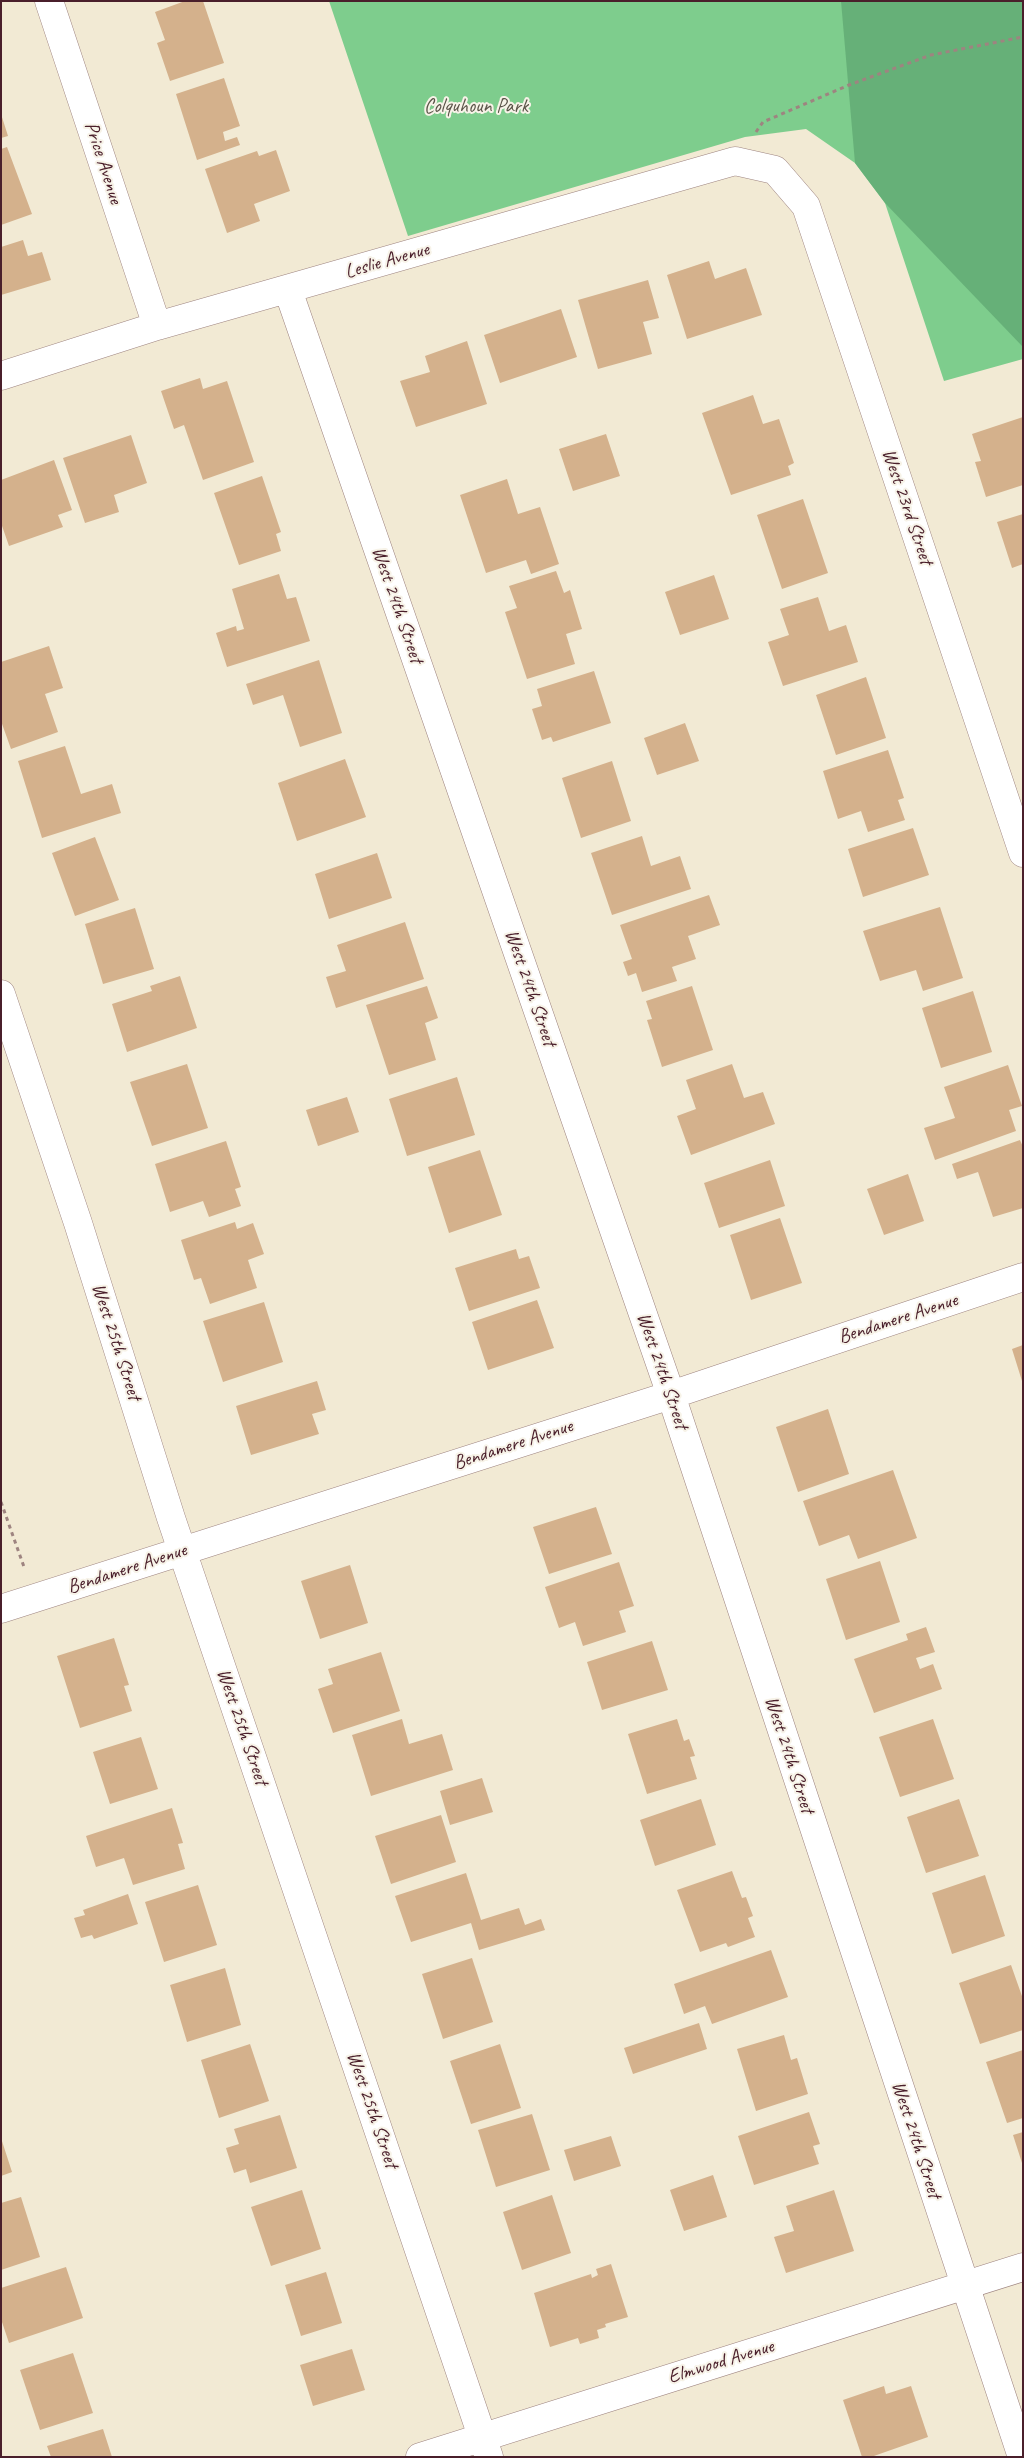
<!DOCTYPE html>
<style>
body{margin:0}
#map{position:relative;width:1024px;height:2458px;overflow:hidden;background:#f2ead4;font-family:Caveat,sans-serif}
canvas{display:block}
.frame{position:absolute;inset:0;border:2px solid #4a1f2b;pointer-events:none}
</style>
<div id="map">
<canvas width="1024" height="2458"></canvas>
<div class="frame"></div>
</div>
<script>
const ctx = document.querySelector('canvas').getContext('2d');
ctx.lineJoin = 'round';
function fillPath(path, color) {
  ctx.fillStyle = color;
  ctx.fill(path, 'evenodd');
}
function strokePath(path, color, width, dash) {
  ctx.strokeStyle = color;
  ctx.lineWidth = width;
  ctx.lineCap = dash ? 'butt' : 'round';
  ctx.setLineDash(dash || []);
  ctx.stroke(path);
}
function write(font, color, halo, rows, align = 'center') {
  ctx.font = font + ' Caveat,sans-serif';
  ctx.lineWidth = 4;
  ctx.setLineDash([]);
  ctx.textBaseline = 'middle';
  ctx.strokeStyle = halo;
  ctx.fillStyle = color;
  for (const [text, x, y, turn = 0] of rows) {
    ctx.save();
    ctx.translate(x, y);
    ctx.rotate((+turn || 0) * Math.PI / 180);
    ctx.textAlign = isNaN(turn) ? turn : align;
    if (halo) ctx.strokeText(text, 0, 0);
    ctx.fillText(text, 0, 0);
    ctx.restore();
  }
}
fillPath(new Path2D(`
 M 329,1 L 1023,1 L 1023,359 L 944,381 L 885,203 L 855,163 L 806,129 L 745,137 L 408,236 Z`), '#7ecd8d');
fillPath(new Path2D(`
 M 841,1 L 1023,1 L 1023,347 L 885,203 L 855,163 Z`), '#66b078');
fillPath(new Path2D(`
 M 185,1 L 203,1 L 224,63 L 170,81 L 157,43 L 165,40 L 155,12 Z
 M 224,78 L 240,126 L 223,132 L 225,141 L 237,137 L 240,145 L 197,160 L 176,94 Z
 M 1,114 L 8,136 L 1,138 Z
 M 7,147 L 32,214 L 1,225 L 1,149 Z
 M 276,150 L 290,191 L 254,204 L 260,221 L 227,233 L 205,169 L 257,151 L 259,156 Z
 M 23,240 L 28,256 L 42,252 L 51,280 L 1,295 L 1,247 Z
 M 709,261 L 715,279 L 746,268 L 762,315 L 687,339 L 667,275 Z
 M 648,280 L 659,318 L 643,322 L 652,354 L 598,369 L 578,300 Z
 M 561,309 L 577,357 L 500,383 L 484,335 Z
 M 467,341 L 487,404 L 416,427 L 400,381 L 430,372 L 425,356 Z
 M 200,378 L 203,389 L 227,381 L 254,462 L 203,480 L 184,425 L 174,429 L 161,391 Z
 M 753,395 L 763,424 L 779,419 L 794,463 L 788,466 L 791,475 L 731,495 L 702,413 Z
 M 1023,417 L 1023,485 L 986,497 L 975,462 L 981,461 L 972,434 Z
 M 606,434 L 620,476 L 573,491 L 559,449 Z
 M 131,435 L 147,483 L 114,495 L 119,512 L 85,523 L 63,458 Z
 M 54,460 L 72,510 L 58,515 L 63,527 L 9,546 L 1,523 L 1,480 Z
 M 262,476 L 281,532 L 276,534 L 281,551 L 239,565 L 214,493 Z
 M 507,479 L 518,514 L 540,507 L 559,564 L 531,574 L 526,560 L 486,573 L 460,495 Z
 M 803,499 L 828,573 L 782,589 L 757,515 Z
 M 1023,514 L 1023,564 L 1012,568 L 997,522 Z
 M 556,571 L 564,593 L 570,590 L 582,629 L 566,634 L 575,664 L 527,679 L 505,612 L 517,608 L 509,586 Z
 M 279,574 L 287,599 L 296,597 L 310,641 L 227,667 L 216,633 L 236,626 L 237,631 L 244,629 L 232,589 Z
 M 714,575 L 729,619 L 680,635 L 665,592 Z
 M 818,597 L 829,631 L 846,625 L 858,662 L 783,686 L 768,642 L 789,635 L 780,609 Z
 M 49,646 L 63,688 L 45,694 L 58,732 L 11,749 L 1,721 L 1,662 Z
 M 319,660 L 342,733 L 300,747 L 283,695 L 253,705 L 246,684 Z
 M 594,671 L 611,723 L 553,742 L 551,737 L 542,740 L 532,709 L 542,706 L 537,689 Z
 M 866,677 L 886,738 L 836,755 L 816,695 Z
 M 685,723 L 699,761 L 657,775 L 644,738 Z
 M 65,746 L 81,794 L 112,784 L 121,813 L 42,838 L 18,761 Z
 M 888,750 L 904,798 L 898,800 L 905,820 L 868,832 L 861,811 L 838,819 L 823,771 Z
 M 345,759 L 366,817 L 297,841 L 278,783 Z
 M 612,761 L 631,821 L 581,838 L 562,778 Z
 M 913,828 L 929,875 L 863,897 L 848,849 Z
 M 642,836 L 651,866 L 680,856 L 691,889 L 612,915 L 591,853 Z
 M 95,837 L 119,900 L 75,916 L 52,853 Z
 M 377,853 L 392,898 L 329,919 L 315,874 Z
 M 709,895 L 720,925 L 688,936 L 696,959 L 672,967 L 677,981 L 642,992 L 636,973 L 628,976 L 623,962 L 632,959 L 620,925 Z
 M 940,907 L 963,978 L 923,991 L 916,970 L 880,981 L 863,931 Z
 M 135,908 L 154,969 L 103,984 L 85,924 Z
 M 405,922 L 424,979 L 336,1008 L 326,977 L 346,971 L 337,945 Z
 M 180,976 L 197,1028 L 127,1052 L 112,1004 L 152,991 L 150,986 Z
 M 427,986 L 438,1018 L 425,1023 L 436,1060 L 389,1075 L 366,1005 Z
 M 692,986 L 713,1050 L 662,1067 L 647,1020 L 652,1019 L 646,1001 Z
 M 973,991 L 992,1052 L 941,1068 L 922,1008 Z
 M 187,1064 L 208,1128 L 152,1146 L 130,1082 Z
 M 732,1064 L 744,1098 L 763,1092 L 775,1124 L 691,1155 L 677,1116 L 696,1109 L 686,1080 Z
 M 1008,1065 L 1022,1106 L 1009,1110 L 1016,1131 L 935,1160 L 924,1128 L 955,1118 L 944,1087 Z
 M 457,1077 L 475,1135 L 407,1156 L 389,1099 Z
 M 347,1097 L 359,1132 L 318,1146 L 306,1110 Z
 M 1020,1140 L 1023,1147 L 1023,1208 L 993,1217 L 978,1172 L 957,1179 L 952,1164 Z
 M 226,1141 L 241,1187 L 235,1189 L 241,1206 L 209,1217 L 203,1201 L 170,1212 L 155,1164 Z
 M 480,1150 L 502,1215 L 449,1233 L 428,1167 Z
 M 770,1160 L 785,1206 L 719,1228 L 704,1183 Z
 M 908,1174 L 924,1221 L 884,1235 L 867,1189 Z
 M 780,1218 L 802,1283 L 751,1300 L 730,1235 Z
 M 235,1222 L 237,1229 L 253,1223 L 264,1254 L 248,1260 L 257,1288 L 210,1304 L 201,1278 L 194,1280 L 181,1240 Z
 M 516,1249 L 519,1259 L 529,1256 L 540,1288 L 469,1311 L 455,1268 Z
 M 537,1300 L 554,1348 L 488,1370 L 472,1322 Z
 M 264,1302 L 283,1362 L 223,1382 L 203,1321 Z
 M 1023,1345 L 1023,1380 L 1022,1381 L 1012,1349 Z
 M 317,1381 L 326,1410 L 312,1414 L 319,1434 L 251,1455 L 236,1406 Z
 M 828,1409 L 849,1474 L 798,1492 L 776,1427 Z
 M 893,1470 L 917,1538 L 858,1559 L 849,1535 L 819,1546 L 803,1501 Z
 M 596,1507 L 612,1554 L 549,1574 L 533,1527 Z
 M 880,1561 L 900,1622 L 846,1640 L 826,1579 Z
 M 619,1562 L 634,1606 L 619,1611 L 626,1632 L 583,1646 L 575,1622 L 559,1628 L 545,1587 Z
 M 350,1565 L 368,1623 L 320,1639 L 301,1581 Z
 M 926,1627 L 935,1652 L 916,1658 L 920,1669 L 933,1664 L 942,1689 L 874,1713 L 854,1659 L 908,1640 L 906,1634 Z
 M 114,1638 L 129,1685 L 124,1686 L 132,1711 L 80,1728 L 57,1656 Z
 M 652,1641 L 668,1690 L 602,1710 L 587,1662 Z
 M 381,1652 L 400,1711 L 333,1733 L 318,1689 L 333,1684 L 328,1669 Z
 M 402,1719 L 409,1744 L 442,1734 L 453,1770 L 371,1796 L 352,1735 Z
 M 677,1719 L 684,1741 L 689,1739 L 695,1756 L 690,1757 L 697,1779 L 647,1794 L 628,1734 Z
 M 933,1719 L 954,1779 L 900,1797 L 879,1737 Z
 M 141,1737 L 158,1789 L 110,1804 L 93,1752 Z
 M 482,1778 L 493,1812 L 450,1825 L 440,1791 Z
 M 701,1799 L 716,1845 L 655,1866 L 640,1820 Z
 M 959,1799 L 979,1856 L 926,1873 L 907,1817 Z
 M 172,1808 L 183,1843 L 178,1844 L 185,1869 L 133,1885 L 124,1858 L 96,1867 L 86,1836 Z
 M 441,1815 L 456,1862 L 391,1884 L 375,1836 Z
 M 732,1871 L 742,1898 L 746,1897 L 753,1916 L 748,1918 L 755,1937 L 728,1947 L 726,1943 L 700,1952 L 677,1890 Z
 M 466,1873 L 481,1920 L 519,1908 L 525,1925 L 541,1919 L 545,1930 L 479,1950 L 471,1923 L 411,1942 L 395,1896 Z
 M 985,1875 L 1005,1936 L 952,1954 L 932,1893 Z
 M 198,1885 L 217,1945 L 164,1962 L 145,1902 Z
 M 128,1894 L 138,1924 L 94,1939 L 92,1935 L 81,1938 L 74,1918 L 85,1915 L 83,1910 Z
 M 771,1950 L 788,1997 L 712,2024 L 705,2006 L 684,2014 L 674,1984 Z
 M 472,1958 L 493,2022 L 443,2039 L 422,1974 Z
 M 1011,1965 L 1023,1999 L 1023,2030 L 980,2044 L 959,1983 Z
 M 225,1968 L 241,2025 L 187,2042 L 170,1985 Z
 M 699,2023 L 707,2049 L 633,2074 L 624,2048 Z
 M 784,2035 L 791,2060 L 797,2058 L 808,2094 L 756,2111 L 737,2049 Z
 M 250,2044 L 269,2101 L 219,2118 L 201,2060 Z
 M 500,2044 L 521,2108 L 471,2124 L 450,2061 Z
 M 1023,2050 L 1023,2118 L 1007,2123 L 986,2062 Z
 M 809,2112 L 820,2144 L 813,2146 L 819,2164 L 754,2185 L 738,2136 Z
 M 532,2114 L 550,2170 L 496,2187 L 478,2130 Z
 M 280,2115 L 297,2168 L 250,2183 L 246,2169 L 234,2173 L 226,2148 L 239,2144 L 234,2129 Z
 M 1023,2132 L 1023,2163 L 1022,2163 L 1013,2135 Z
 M 611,2136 L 621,2166 L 574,2181 L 564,2150 Z
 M 1,2138 L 12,2172 L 1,2176 Z
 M 713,2175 L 727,2217 L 684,2231 L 670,2190 Z
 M 302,2190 L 321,2249 L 271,2266 L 251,2207 Z
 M 834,2190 L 854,2251 L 786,2273 L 774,2237 L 794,2231 L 786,2206 Z
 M 552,2195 L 571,2253 L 522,2270 L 503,2212 Z
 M 21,2197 L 40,2257 L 1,2270 L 1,2203 Z
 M 611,2264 L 628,2317 L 605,2324 L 606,2327 L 597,2330 L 599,2338 L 580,2344 L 578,2338 L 550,2347 L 534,2293 L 591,2274 L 592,2278 L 598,2275 L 596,2269 Z
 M 66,2267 L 83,2318 L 9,2343 L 1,2319 L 1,2288 Z
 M 326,2272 L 342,2323 L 301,2336 L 285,2285 Z
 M 352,2349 L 365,2390 L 313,2406 L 300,2365 Z
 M 73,2353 L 93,2413 L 40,2430 L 20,2370 Z
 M 884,2386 L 886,2394 L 911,2386 L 928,2437 L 871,2457 L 862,2457 L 843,2400 Z
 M 103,2429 L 112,2457 L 51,2457 L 47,2446 Z`), '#d4b18c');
const minor = new Path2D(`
 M 49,1 L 157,326
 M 288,290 L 671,1395 L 1022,2457
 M 1,376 L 157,326 L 735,161 L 775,170 L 806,206 L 1023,853
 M 1,994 L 78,1223 L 171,1518 L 489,2457
 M 1,1609 L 671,1395 L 1023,1277
 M 420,2457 L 1023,2267`);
strokePath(minor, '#9e8480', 29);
strokePath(new Path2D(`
 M 756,132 L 763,122 L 849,85 L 931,55 L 1023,37
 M 1,1502 L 24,1567`), '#9e8480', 3, [4, 4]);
strokePath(minor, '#fff', 28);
write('20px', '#5a5348', '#f7f3e8', [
 ["Colquhoun Park",476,107]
]);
write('20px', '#4a1f2b', '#f7f3e8', [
 ["Price Avenue",103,163,72],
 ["Leslie Avenue",387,261,-16],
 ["West 23rd Street",907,507,71],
 ["West 24th Street",397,605,71],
 ["West 24th Street",530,988,71],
 ["Bendamere Avenue",898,1319,-18],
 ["West 25th Street",116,1342,72],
 ["West 24th Street",662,1371,71],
 ["Bendamere Avenue",513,1445,-18],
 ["Bendamere Avenue",127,1569,-18],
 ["West 25th Street",242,1727,71],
 ["West 24th Street",789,1755,72],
 ["West 25th Street",372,2110,71],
 ["West 24th Street",916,2140,72],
 ["Elmwood Avenue",721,2362,-17]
]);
</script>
